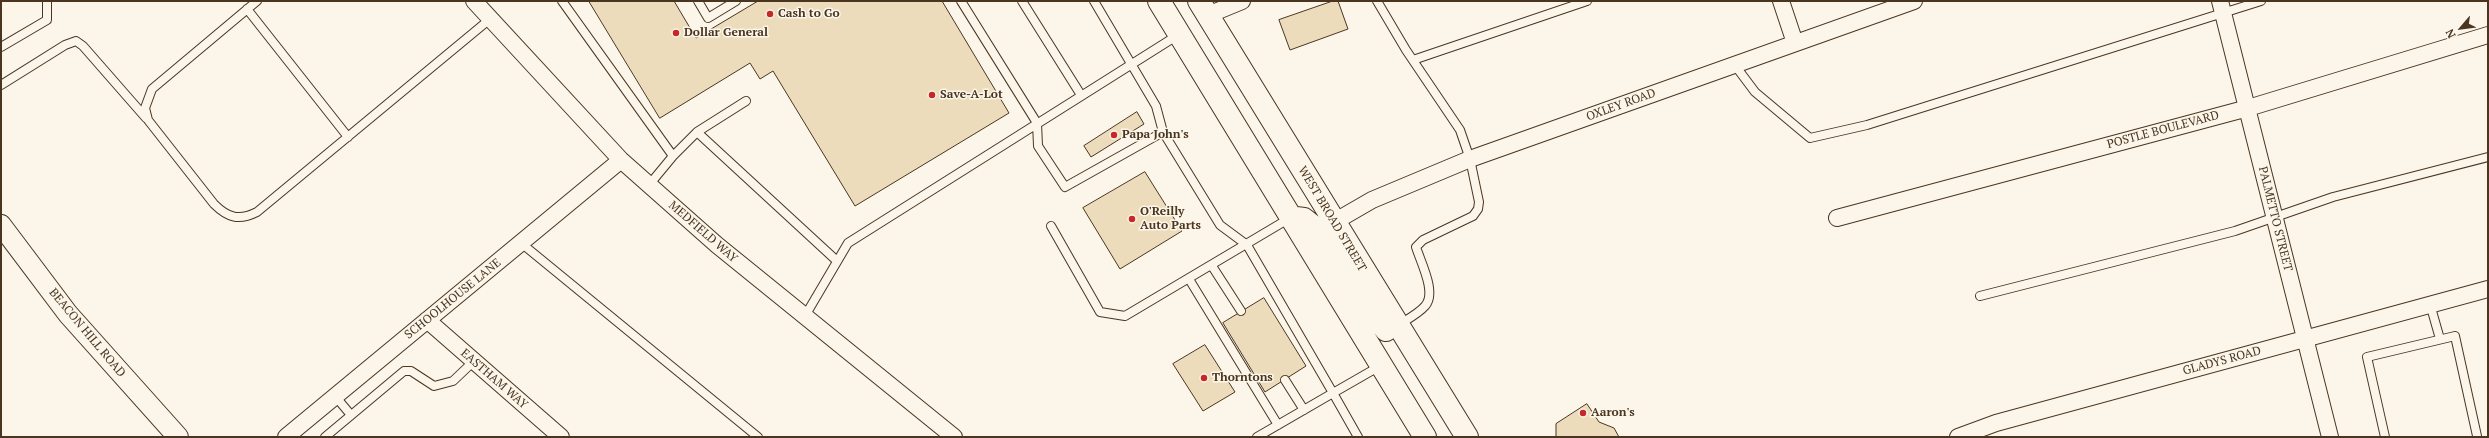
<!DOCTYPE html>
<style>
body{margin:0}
#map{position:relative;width:2489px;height:438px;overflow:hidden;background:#fbf6e9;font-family:"PT Serif",serif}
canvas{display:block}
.frame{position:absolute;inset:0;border:2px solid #4a3520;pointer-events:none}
.north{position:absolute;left:2441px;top:8px;width:40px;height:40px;-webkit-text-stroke:3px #fbf6e9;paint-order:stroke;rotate:242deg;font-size:11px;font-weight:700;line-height:16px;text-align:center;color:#4a3520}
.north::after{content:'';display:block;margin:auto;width:14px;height:18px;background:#4a3520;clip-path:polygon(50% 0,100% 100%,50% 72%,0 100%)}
</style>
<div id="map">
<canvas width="2489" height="438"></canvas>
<div class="frame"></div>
<div class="north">N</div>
</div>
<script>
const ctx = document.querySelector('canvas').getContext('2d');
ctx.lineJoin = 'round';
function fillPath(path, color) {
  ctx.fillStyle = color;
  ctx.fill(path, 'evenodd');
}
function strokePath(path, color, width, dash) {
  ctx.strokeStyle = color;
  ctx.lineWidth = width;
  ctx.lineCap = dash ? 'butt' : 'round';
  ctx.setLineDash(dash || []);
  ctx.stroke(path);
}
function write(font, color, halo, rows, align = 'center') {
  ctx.font = font + ' "PT Serif",serif';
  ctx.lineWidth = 3;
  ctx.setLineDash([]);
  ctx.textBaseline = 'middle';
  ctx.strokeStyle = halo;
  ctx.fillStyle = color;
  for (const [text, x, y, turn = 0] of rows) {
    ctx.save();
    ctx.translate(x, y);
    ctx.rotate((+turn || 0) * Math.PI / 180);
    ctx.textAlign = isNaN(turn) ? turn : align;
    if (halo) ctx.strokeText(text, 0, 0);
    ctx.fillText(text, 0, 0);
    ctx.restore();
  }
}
const building = new Path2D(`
 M 589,1 L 674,1 L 696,38 L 758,1 L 942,1 L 1009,113 L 855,206 L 773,71 L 760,79 L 750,63 L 660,118 Z
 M 1333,1 L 1338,1 L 1348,29 L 1290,50 L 1279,20 Z
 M 1137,112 L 1144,124 L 1091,157 L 1084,146 Z
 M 1145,172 L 1182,231 L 1120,269 L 1083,208 Z
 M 1264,298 L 1306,366 L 1265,392 L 1223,323 Z
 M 1205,345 L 1235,392 L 1203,411 L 1173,364 Z
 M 1587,404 L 1599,422 L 1614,428 L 1619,437 L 1556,437 L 1556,424 Z`);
fillPath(building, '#ecdcbc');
strokePath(building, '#4a3520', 1);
const service = new Path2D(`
 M 257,1 L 152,89 L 145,108 L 148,120 L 214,204 C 228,218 239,221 257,212 L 490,19
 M 562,1 L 673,156 L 697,132 L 837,261
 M 698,1 L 708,18 L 736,1
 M 961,1 L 1037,123 L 1038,146 L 1065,187 L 1163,132
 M 1022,1 L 1081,95
 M 1094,1 L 1156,106 L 1163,132 L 1220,225 L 1247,245 L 1333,393 L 1257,437
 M 1377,1 L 1406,50 L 1460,130 L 1470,159 L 1479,202 L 1478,209 L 1473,216 L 1423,240 L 1416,247 C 1421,263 1437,293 1425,306 C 1419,313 1408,319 1400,324
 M 247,9 L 348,137
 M 1,47 L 47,20 L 47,1
 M 1413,60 L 1587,1
 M 1734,64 L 1755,92 L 1810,138 L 1867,125 L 2261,1
 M 1,85 L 65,45 L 76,41 L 83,46 L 146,118
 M 697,132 L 746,101
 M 649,185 L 673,156
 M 1051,226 L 1100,312 L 1125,316 L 1290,218
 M 521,243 L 758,437
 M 1212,266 L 1241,311
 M 1189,279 L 1278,425
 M 1980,296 L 2235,231 L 2333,197 L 2488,157
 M 2430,304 L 2440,339
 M 805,316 L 848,243 L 1178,35
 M 1285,380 L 1304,410
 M 335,396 L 351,415
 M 325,437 L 404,371 L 411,371 L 434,386 L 453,381 L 474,361
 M 1358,437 L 1333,393 L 1380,366
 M 2385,437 L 2367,357 L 2455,336 L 2477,436`);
const minor = new Path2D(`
 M 474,1 L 621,160 L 717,245 L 954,437
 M 1781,1 L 1795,43
 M 2220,1 L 2330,437
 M 1208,15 L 1242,1
 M 1837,218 L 2248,108 L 2488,35
 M 1334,222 L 1372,200 L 1470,159 L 1914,1
 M 427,320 L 561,437
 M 286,437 L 621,160
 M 1958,437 L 1996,423 L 2488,289`);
const tertiary = new Path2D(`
 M 1,225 L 68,314 L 178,437`);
const primary = new Path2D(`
 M 1159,1 L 1425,437
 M 1199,1 L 1467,437
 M 1296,218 L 1304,219 L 1314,227 L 1354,289 L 1386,330`);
strokePath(service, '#4a3520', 10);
strokePath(minor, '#4a3520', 18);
strokePath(tertiary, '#4a3520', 22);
strokePath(primary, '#4a3520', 24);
strokePath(service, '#fbf6e9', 8);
strokePath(minor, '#fbf6e9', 16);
strokePath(tertiary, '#fbf6e9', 20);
strokePath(primary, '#fbf6e9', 22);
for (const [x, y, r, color] of [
 [770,14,4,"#c62828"],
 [676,33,4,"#c62828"],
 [932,95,4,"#c62828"],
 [1114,135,4,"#c62828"],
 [1132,219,4,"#c62828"],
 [1204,378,4,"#c62828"],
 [1583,413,4,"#c62828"]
]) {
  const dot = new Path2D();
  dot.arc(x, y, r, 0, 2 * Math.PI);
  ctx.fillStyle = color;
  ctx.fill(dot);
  strokePath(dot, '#fbf6e9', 1.5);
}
write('bold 12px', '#4a3520', '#fbf6e9', [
 ["Cash to Go",778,14],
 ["Dollar General",684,33],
 ["Save-A-Lot",940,95],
 ["Papa John's",1122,135],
 ["O'Reilly",1140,212],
 ["Auto Parts",1140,226],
 ["Thorntons",1212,378],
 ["Aaron's",1591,413]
], 'left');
write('12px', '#4a3520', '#fbf6e9', [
 ["OXLEY ROAD",1621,105,-20],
 ["POSTLE BOULEVARD",2163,130,-15],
 ["WEST BROAD STREET",1332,219,59],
 ["PALMETTO STREET",2275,219,76],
 ["MEDFIELD WAY",703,232,41],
 ["SCHOOLHOUSE LANE",453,299,-39],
 ["BEACON HILL ROAD",87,333,50],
 ["GLADYS ROAD",2222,361,-15],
 ["EASTHAM WAY",494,379,41]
]);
</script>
